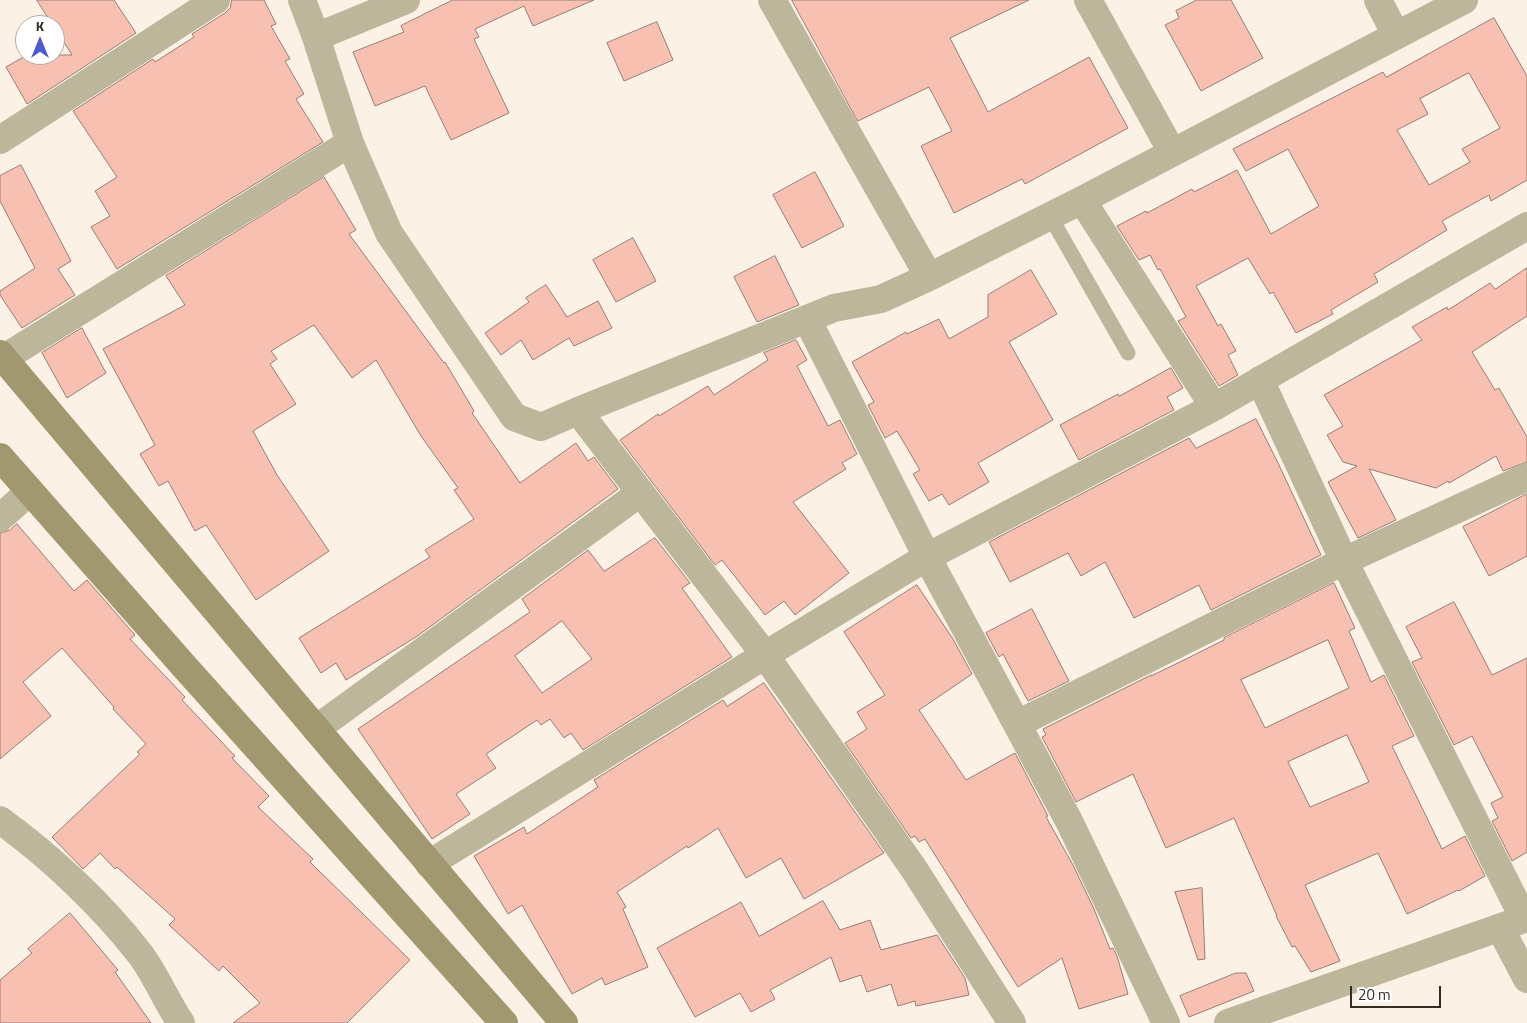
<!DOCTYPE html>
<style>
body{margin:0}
#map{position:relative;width:1527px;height:1023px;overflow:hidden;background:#fcf1e5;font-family:"Titillium Web",sans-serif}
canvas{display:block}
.north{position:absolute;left:15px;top:15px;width:50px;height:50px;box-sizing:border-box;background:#fff;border:1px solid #aeaba8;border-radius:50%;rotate:0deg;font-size:14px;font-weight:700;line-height:20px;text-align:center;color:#342d25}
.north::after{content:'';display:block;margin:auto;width:18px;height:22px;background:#4f59cf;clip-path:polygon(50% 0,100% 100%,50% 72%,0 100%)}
.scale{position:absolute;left:1350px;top:986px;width:91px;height:22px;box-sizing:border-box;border:2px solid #342d25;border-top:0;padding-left:6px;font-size:15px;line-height:18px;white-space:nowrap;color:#342d25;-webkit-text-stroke:4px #fff;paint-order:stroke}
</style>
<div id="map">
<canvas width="1527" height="1023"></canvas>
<div class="north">K</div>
<div class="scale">20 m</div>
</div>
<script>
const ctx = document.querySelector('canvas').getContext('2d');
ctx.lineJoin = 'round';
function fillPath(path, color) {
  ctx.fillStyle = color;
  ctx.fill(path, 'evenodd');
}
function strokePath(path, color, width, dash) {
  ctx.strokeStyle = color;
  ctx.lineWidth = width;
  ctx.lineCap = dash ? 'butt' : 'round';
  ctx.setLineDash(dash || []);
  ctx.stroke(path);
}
const building = new Path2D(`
 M 37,0 L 114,0 L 136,33 L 27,104 L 6,67 L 27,55 L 72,55 L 55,28 L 55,25 L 53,25 Z
 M 232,0 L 264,0 L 276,24 L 271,26 L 290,59 L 285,61 L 304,94 L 296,99 L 323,142 L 117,269 L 91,227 L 110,216 L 95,191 L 117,177 L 73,111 L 153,59 L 155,62 L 194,37 L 192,34 L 225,13 L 230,8 Z
 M 453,0 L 594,0 L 533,26 L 524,6 L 475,29 L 479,37 L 474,39 L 509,113 L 451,140 L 425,86 L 375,106 L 353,52 L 404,32 L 401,26 Z
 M 792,0 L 1029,0 L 950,38 L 988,112 L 1089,57 L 1128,128 L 1025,184 L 1022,179 L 954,213 L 921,146 L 952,131 L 929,87 L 858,121 Z
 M 1197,0 L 1231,0 L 1263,58 L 1201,91 L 1165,25 L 1179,18 L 1176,11 Z
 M 1494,18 L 1527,76 L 1527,180 L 1491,201 L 1489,195 L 1442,221 L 1447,230 L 1374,274 L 1378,282 L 1331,310 L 1333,314 L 1296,333 L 1273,292 L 1270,294 L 1248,258 L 1196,286 L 1218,326 L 1221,324 L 1236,351 L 1228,355 L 1238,375 L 1219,386 L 1178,321 L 1186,317 L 1160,269 L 1158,270 L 1150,255 L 1139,260 L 1117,226 L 1146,211 L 1147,213 L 1192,189 L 1194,192 L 1237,170 L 1271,234 L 1319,206 L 1288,149 L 1246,171 L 1233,149 L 1383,72 L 1386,77 ZM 1469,73 L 1500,128 L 1462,149 L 1470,162 L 1429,185 L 1397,130 L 1428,114 L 1420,99 Z
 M 657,22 L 673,60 L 624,81 L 607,43 Z
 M 21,165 L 71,261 L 58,269 L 75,295 L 22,328 L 0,295 L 0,291 L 35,268 L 0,201 L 0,176 Z
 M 815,172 L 844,226 L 802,248 L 773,195 Z
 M 324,177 L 356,230 L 349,234 L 444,363 L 445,362 L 474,411 L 472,413 L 520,483 L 576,443 L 588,461 L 594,457 L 618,489 L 416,637 L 346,680 L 336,663 L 321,673 L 299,638 L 430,557 L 425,550 L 474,519 L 454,490 L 458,488 L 421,436 L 376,360 L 352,378 L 314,325 L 271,351 L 277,359 L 270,364 L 296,404 L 253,431 L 277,475 L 329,551 L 256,600 L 206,525 L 195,531 L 168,481 L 159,486 L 140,454 L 155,445 L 103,349 L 185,305 L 166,276 Z
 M 633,238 L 656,281 L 616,302 L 593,260 Z
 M 775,256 L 799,305 L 757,322 L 734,277 Z
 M 1527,268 L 1527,316 L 1472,352 L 1495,390 L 1499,388 L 1527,437 L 1527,462 L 1503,471 L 1496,456 L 1449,483 L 1448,481 L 1436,488 L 1369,469 L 1396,520 L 1358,538 L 1328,482 L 1357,466 L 1343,462 L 1327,435 L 1343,426 L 1324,395 L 1422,340 L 1412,327 L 1447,307 L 1448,310 L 1490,283 L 1495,289 Z
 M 1031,270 L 1057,314 L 1009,342 L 1053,420 L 978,463 L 989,482 L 949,505 L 942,494 L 929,501 L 913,474 L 920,470 L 897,431 L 885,438 L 868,405 L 874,402 L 852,362 L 906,332 L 907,334 L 939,319 L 949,339 L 988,317 L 988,295 Z
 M 546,285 L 567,317 L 598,301 L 612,328 L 574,346 L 569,338 L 533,360 L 521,340 L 501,355 L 485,333 L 529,302 L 526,298 Z
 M 82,328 L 106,373 L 67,398 L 42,353 Z
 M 796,340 L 807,360 L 797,366 L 828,426 L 840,420 L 857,454 L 842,463 L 846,469 L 793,502 L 849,573 L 795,615 L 784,601 L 765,615 L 722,560 L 715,565 L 620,440 L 658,414 L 659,416 L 708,386 L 714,395 L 768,360 L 764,353 Z
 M 1171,368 L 1183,388 L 1167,397 L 1174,410 L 1079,460 L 1060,425 L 1118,394 L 1119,396 Z
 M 1256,419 L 1279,465 L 1321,555 L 1211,610 L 1199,585 L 1134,618 L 1105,562 L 1081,576 L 1068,553 L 1010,582 L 989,542 L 1189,438 L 1196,448 Z
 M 1527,494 L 1527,556 L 1489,576 L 1463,527 Z
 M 17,524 L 74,591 L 87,580 L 135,635 L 130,639 L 185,697 L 182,700 L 235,756 L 232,758 L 269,796 L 258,807 L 313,859 L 310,862 L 410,960 L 347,1023 L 233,1023 L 260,1003 L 223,966 L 219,971 L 169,925 L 175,919 L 117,867 L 115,869 L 100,853 L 83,869 L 52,837 L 140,754 L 137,752 L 146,744 L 113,709 L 114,707 L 62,648 L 23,682 L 51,716 L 0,759 L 0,533 L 10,530 Z
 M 655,538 L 690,583 L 682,588 L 732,657 L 583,750 L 571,733 L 564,738 L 550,719 L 541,725 L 537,720 L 486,754 L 496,768 L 456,794 L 470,814 L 432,839 L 358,729 L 530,612 L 522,599 L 588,550 L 604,571 ZM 562,621 L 592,659 L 542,693 L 515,656 Z
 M 1334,583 L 1355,628 L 1349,631 L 1371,682 L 1384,675 L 1414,736 L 1392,746 L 1442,849 L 1465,836 L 1485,876 L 1459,891 L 1458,890 L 1407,914 L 1378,853 L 1305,885 L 1340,961 L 1311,972 L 1295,946 L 1292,947 L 1276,916 L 1277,916 L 1234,818 L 1166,848 L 1133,774 L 1076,802 L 1042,737 L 1046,735 L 1043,729 L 1151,675 L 1151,676 L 1188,658 L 1224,640 L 1224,638 ZM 1328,640 L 1349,688 L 1265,728 L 1241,680 ZM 1347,735 L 1369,782 L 1310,807 L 1288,762 Z
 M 917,585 L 953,639 L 972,674 L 919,710 L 966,780 L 1015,753 L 1048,816 L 1046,817 L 1073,865 L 1094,909 L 1110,949 L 1113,948 L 1117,956 L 1128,994 L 1079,1009 L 1062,958 L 1018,987 L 925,839 L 919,842 L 915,836 L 911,838 L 845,743 L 867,729 L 857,712 L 885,695 L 844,632 Z
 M 1454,602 L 1492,675 L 1527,658 L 1527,852 L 1512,861 L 1492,821 L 1498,818 L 1491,803 L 1503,797 L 1472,736 L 1454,745 L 1412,662 L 1422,658 L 1406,627 Z
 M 1032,609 L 1069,681 L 1028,701 L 1003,654 L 999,657 L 986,633 Z
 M 764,683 L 884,853 L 804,899 L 781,858 L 746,878 L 718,828 L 688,848 L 687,846 L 617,892 L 626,907 L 623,909 L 648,967 L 605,985 L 602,978 L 572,994 L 522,905 L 508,914 L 474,856 L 524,827 L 527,834 L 598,787 L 594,780 L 723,700 L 727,706 Z
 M 1202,888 L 1205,959 L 1198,960 L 1175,892 Z
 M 823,901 L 840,930 L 870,920 L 881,950 L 937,935 L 965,978 L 969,995 L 916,1006 L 915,1001 L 898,1006 L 891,984 L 867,992 L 861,975 L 840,982 L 831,957 L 770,990 L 775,999 L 751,1012 L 740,993 L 695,1017 L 657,948 L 741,902 L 759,936 Z
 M 70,913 L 118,970 L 115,972 L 151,1023 L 0,1023 L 0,980 L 32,953 L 28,949 Z
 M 1236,973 L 1246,973 L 1254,991 L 1189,1017 L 1180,996 Z`);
fillPath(building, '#f8c0b0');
strokePath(building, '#967d76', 1);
strokePath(new Path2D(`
 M 1050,216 L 1128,353`), '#bcb69a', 15);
strokePath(new Path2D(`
 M 302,0 L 316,37 L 350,143 L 389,233 L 514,417 L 541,427 L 578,411 L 834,308 L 881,299 L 929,277 L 1082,200 L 1464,0
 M 772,0 L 929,277
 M 1088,0 L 1172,152
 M 1378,0 L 1396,35
 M 316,37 L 406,0
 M 0,140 L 216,0
 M 1082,200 L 1214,407
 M 807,319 L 927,557 L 1069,821 L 1166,1023
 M 4,358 L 350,143
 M 1260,380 L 1344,561 L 1524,919
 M 0,518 L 30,491
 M 1017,724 L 1344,561 L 1527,477
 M 316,729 L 640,493
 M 0,820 C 50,856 103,906 140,954 C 156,975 166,1001 181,1023
 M 429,864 L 765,655 L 578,411
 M 1500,928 L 1527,979
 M 1012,1023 L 914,869 L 765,655 L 927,557 L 1214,407 L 1527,226
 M 1228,1023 L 1527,918`), '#bcb69a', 28);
strokePath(new Path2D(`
 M 0,354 L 564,1023
 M 0,457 L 183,665 L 504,1023`), '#a1986f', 28);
</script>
